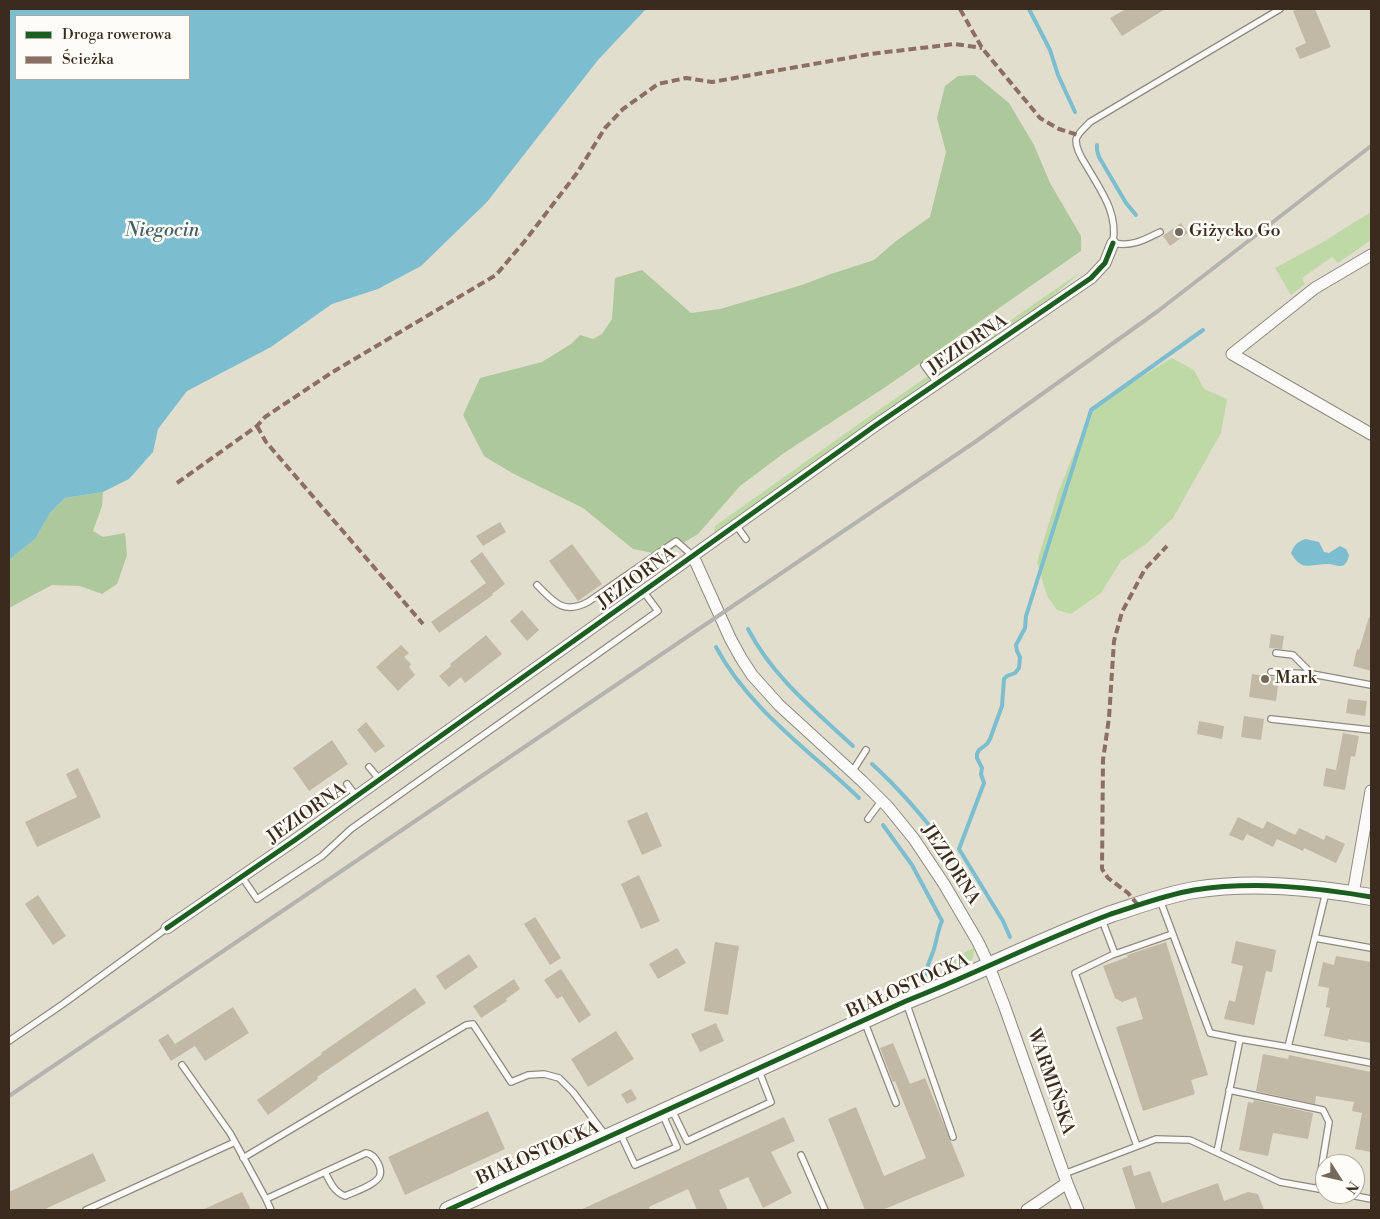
<!DOCTYPE html>
<meta charset="utf-8">
<style>
body{margin:0}
#map{position:relative;width:1380px;height:1219px;overflow:hidden;background:#e2dece;font-family:"Libre Bodoni",serif}
canvas{display:block}
.frame{position:absolute;inset:0;border:10px solid #3b2a1e;pointer-events:none}
.legend{position:absolute;left:15px;top:15px;width:175px;height:65px;box-sizing:border-box;background:#fdfcf7;border:1px solid #afa8a0;margin:0;padding:6px 9px;list-style:none;font-size:15px;color:#3b2a1e}
.legend li{display:flex;align-items:center;gap:10px;height:25px}
.legend b{width:25px;border:1px solid #afa8a0}
.north{position:absolute;left:1315px;top:1154px;width:50px;height:50px;box-sizing:border-box;background:#fdfcf7;border:1px solid #afa8a0;border-radius:50%;rotate:125deg;font-size:14px;font-weight:700;line-height:20px;text-align:center;color:#3b2a1e}
.north::after{content:'';display:block;margin:auto;width:18px;height:22px;background:#75695c;clip-path:polygon(50% 0,100% 100%,50% 72%,0 100%)}
</style>
<div id="map">
<canvas width="1380" height="1219"></canvas>
<div class="frame"></div>
<ul class="legend">
<li><b style="height:6px;background:#1b5e20"></b>Droga rowerowa</li>
<li><b style="height:6px;background:#8d6e63"></b>Ścieżka</li>
</ul>
<div class="north">N</div>
</div>
<script>
const ctx = document.querySelector('canvas').getContext('2d');
ctx.lineJoin = 'round';
function fillPath(path, color) {
  ctx.fillStyle = color;
  ctx.fill(path, 'evenodd');
}
function strokePath(path, color, width, dash) {
  ctx.strokeStyle = color;
  ctx.lineWidth = width;
  ctx.lineCap = dash ? 'butt' : 'round';
  ctx.setLineDash(dash || []);
  ctx.stroke(path);
}
function write(font, color, halo, rows, align = 'center') {
  ctx.font = font + ' "Libre Bodoni",serif';
  ctx.lineWidth = 5;
  ctx.setLineDash([]);
  ctx.textBaseline = 'middle';
  ctx.strokeStyle = halo;
  ctx.fillStyle = color;
  for (const [text, x, y, turn = 0] of rows) {
    ctx.save();
    ctx.translate(x, y);
    ctx.rotate((+turn || 0) * Math.PI / 180);
    ctx.textAlign = isNaN(turn) ? turn : align;
    if (halo) ctx.strokeText(text, 0, 0);
    ctx.fillText(text, 0, 0);
    ctx.restore();
  }
}
fillPath(new Path2D(`
 M 1371,212 L 1371,240 L 1338,263 L 1332,257 L 1302,278 L 1305,284 L 1291,295 L 1275,268 L 1323,242 Z
 M 1082,271 L 1052,297 L 938,375 L 934,373 Z
 M 1172,358 L 1194,370 L 1204,389 L 1227,399 L 1221,433 L 1173,518 L 1146,544 L 1121,561 L 1101,593 L 1071,614 L 1057,610 L 1047,596 L 1037,562 L 1058,493 L 1091,410 L 1115,393 Z
 M 928,376 L 929,381 L 872,420 L 714,533 L 715,526 L 867,418 Z
 M 974,948 C 974,966 966,968 952,976 C 947,958 961,954 974,948 Z`), '#bfd9a6');
fillPath(new Path2D(`
 M 975,75 L 1009,103 L 1034,145 L 1050,183 L 1081,236 L 1081,251 L 887,386 L 784,453 L 740,486 L 698,534 L 663,555 L 633,549 L 583,508 L 512,473 L 484,456 L 463,415 L 480,378 L 542,362 L 571,344 L 580,335 L 593,339 L 602,334 L 612,319 L 615,278 L 642,270 L 691,313 L 720,309 L 802,285 L 828,275 L 874,260 L 896,241 L 930,217 L 946,152 L 937,118 L 945,86 L 958,76 Z
 M 103,492 L 102,506 L 93,531 L 103,537 L 125,533 L 127,555 L 117,584 L 102,594 L 80,586 L 52,585 L 9,608 L 9,560 L 35,539 L 50,513 L 65,498 Z`), '#adc89b');
fillPath(new Path2D(`
 M 9,9 L 646,9 L 598,60 L 487,202 L 421,266 L 378,289 L 332,304 L 271,347 L 187,391 L 158,429 L 153,452 L 129,479 L 103,492 L 65,498 L 50,513 L 35,539 L 9,560 ZM 16,16 L 189,16 L 189,79 L 16,79 Z
 M 1306,539 L 1319,542 L 1324,552 L 1329,553 L 1340,546 L 1346,549 L 1349,555 C 1345,573 1337,563 1325,564 C 1309,565 1301,571 1291,553 C 1294,545 1298,541 1306,539 Z`), '#7cbecf');
strokePath(new Path2D(`
 M 1029,9 L 1050,50 L 1058,75 L 1075,112
 M 1097,145 L 1097,150 L 1099,157 L 1126,203 L 1136,215
 M 748,629 C 773,677 813,709 853,746
 M 716,647 C 749,709 809,750 859,798
 M 872,764 C 902,791 926,820 950,852
 M 883,825 L 912,865 L 942,921 C 937,932 937,941 933,952 C 929,962 925,972 923,982
 M 1010,937 L 1003,921 L 959,849 L 984,783 L 981,774 L 982,768 L 977,758 L 977,754 L 979,750 L 987,744 L 990,739 L 1002,706 L 1004,679 L 1007,676 L 1015,673 L 1019,668 L 1020,657 L 1017,651 L 1016,645 L 1025,628 L 1026,616 L 1091,410 L 1203,330`), '#7cbecf', 4);
fillPath(new Path2D(`
 M 1126,9 L 1165,9 L 1122,36 L 1110,18 Z
 M 1299,9 L 1315,9 L 1331,47 L 1300,59 L 1295,48 L 1306,43 L 1293,11 Z
 M 1181,223 L 1188,233 L 1170,246 L 1163,236 Z
 M 500,522 L 506,532 L 483,546 L 476,536 Z
 M 572,544 L 602,584 L 578,601 L 549,561 Z
 M 482,552 L 505,584 L 492,594 L 493,595 L 439,633 L 431,622 L 486,583 L 470,561 Z
 M 522,610 L 539,630 L 527,641 L 510,621 Z
 M 1369,617 L 1371,618 L 1371,671 L 1353,666 L 1357,649 L 1359,650 Z
 M 1271,634 L 1284,636 L 1282,649 L 1269,648 Z
 M 486,635 L 502,654 L 465,683 L 461,677 L 449,687 L 439,676 L 451,666 L 450,664 Z
 M 401,645 L 409,653 L 404,657 L 411,664 L 409,667 L 415,675 L 398,691 L 376,667 Z
 M 1252,674 L 1279,678 L 1276,701 L 1249,697 Z
 M 1348,699 L 1367,701 L 1365,716 L 1346,713 Z
 M 1244,716 L 1264,719 L 1261,740 L 1241,737 Z
 M 1199,721 L 1224,726 L 1222,739 L 1197,734 Z
 M 366,722 L 385,746 L 375,753 L 357,730 Z
 M 1343,733 L 1359,736 L 1355,757 L 1351,756 L 1345,790 L 1323,786 L 1326,768 L 1336,770 Z
 M 332,740 L 348,764 L 309,791 L 293,768 Z
 M 78,768 L 101,817 L 37,847 L 25,822 L 77,797 L 66,774 Z
 M 647,812 L 662,846 L 642,855 L 627,821 Z
 M 1238,817 L 1263,829 L 1267,821 L 1295,835 L 1299,828 L 1324,840 L 1326,835 L 1345,844 L 1336,863 L 1304,848 L 1303,851 L 1277,839 L 1273,847 L 1247,834 L 1243,841 L 1229,835 Z
 M 639,875 L 660,921 L 641,929 L 621,884 Z
 M 38,895 L 66,936 L 53,945 L 25,904 Z
 M 535,917 L 561,958 L 550,965 L 524,924 Z
 M 1236,941 L 1276,950 L 1272,972 L 1266,971 L 1254,1025 L 1224,1019 L 1229,1000 L 1235,1002 L 1243,966 L 1231,963 Z
 M 715,942 L 739,946 L 728,1015 L 704,1011 Z
 M 1166,942 L 1208,1075 L 1191,1080 L 1195,1094 L 1143,1111 L 1116,1027 L 1143,1019 L 1136,997 L 1122,1002 L 1115,998 L 1103,966 L 1128,957 L 1127,955 Z
 M 677,948 L 686,963 L 658,979 L 649,964 Z
 M 469,954 L 478,967 L 445,990 L 436,976 Z
 M 1336,956 L 1371,962 L 1371,1043 L 1348,1039 L 1348,1041 L 1324,1036 L 1330,1008 L 1326,1007 L 1329,988 L 1318,986 L 1323,962 L 1334,965 Z
 M 561,969 L 591,1015 L 579,1023 L 562,996 L 557,999 L 544,980 Z
 M 514,979 L 520,989 L 506,999 L 507,1001 L 481,1018 L 473,1006 Z
 M 415,988 L 426,1003 L 317,1077 L 318,1079 L 268,1115 L 257,1100 L 322,1054 L 321,1053 Z
 M 233,1007 L 249,1033 L 205,1061 L 195,1046 L 171,1061 L 158,1040 L 168,1034 L 175,1044 Z
 M 716,1023 L 724,1041 L 700,1052 L 691,1034 Z
 M 616,1031 L 634,1059 L 588,1087 L 571,1059 Z
 M 893,1043 L 910,1084 L 925,1078 L 965,1176 L 882,1210 L 865,1210 L 828,1119 L 856,1107 L 884,1176 L 926,1158 L 895,1081 L 893,1082 L 880,1048 Z
 M 1263,1054 L 1288,1059 L 1289,1055 L 1371,1072 L 1371,1152 L 1355,1149 L 1362,1113 L 1352,1111 L 1354,1102 L 1316,1096 L 1315,1104 L 1256,1091 Z
 M 631,1089 L 637,1099 L 627,1104 L 621,1094 Z
 M 1254,1100 L 1313,1113 L 1308,1139 L 1273,1133 L 1268,1156 L 1239,1150 L 1248,1102 L 1253,1103 Z
 M 488,1111 L 505,1149 L 405,1195 L 388,1157 Z
 M 784,1117 L 795,1141 L 771,1152 L 792,1193 L 763,1208 L 748,1177 L 719,1190 L 728,1210 L 697,1210 L 688,1189 L 649,1207 L 650,1210 L 580,1210 Z
 M 93,1153 L 106,1181 L 43,1210 L 9,1210 L 9,1192 Z
 M 1131,1165 L 1134,1176 L 1150,1171 L 1162,1203 L 1218,1183 L 1224,1201 L 1248,1192 L 1258,1194 L 1264,1210 L 1136,1210 L 1122,1168 Z
 M 242,1192 L 251,1210 L 202,1210 Z`), '#c2b8a6');
const lane = new Path2D(`
 M 1160,232 C 1144,240 1132,247 1113,243 C 1118,212 1101,191 1086,165 C 1082,159 1076,148 1076,140 C 1077,133 1086,127 1090,122 L 1280,9
 M 924,365 L 937,383
 M 736,525 L 746,539
 M 537,585 C 554,602 563,615 588,602 L 676,541 L 693,556
 M 1276,653 L 1293,655 L 1312,674
 M 1271,672 L 1312,674 L 1371,685
 M 1271,719 L 1371,730
 M 369,767 L 380,780
 M 852,772 L 866,750
 M 347,784 L 356,796
 M 868,819 L 882,800
 M 242,877 L 257,899 L 322,856 L 351,829 L 658,611 L 643,591
 M 1160,900 L 1210,1033 L 1240,1039
 M 1102,920 L 1115,954
 M 1315,938 L 1371,948
 M 906,1002 L 953,1137
 M 865,1023 L 896,1103
 M 9,1041 L 63,1004 L 167,928
 M 1288,1047 L 1371,1063
 M 182,1065 L 230,1133 L 235,1142
 M 1229,1090 L 1323,1110 L 1329,1122 L 1318,1189
 M 672,1110 L 687,1141 L 771,1102 L 759,1071
 M 620,1133 L 635,1165 L 677,1147 L 662,1113
 M 1137,1146 L 1075,973 L 1112,955 L 1172,934
 M 1217,1152 L 1240,1039 L 1288,1047 L 1326,892
 M 801,1155 L 825,1210
 M 243,1158 L 466,1025 L 473,1024 L 511,1082 L 528,1075 L 544,1074 L 559,1078 L 573,1092 L 606,1136
 M 1064,1174 L 1156,1139 L 1190,1140 L 1280,1182 L 1325,1190
 M 1345,1194 L 1371,1199
 M 266,1199 L 366,1153 C 372,1154 375,1157 378,1163 C 380,1167 381,1171 380,1175 C 378,1184 354,1192 345,1196 C 334,1192 330,1182 325,1172
 M 86,1210 L 235,1142 L 266,1199 L 271,1210`);
const street = new Path2D(`
 M 1371,255 L 1315,288 L 1232,354 L 1371,434
 M 693,556 L 730,638 L 741,658 L 752,675 L 779,705 L 862,781 L 888,807 L 914,839 L 944,884 L 978,942 L 986,959 L 1004,1005 L 1067,1183 L 1078,1210
 M 1353,894 L 1371,791
 M 167,928 L 295,840 L 876,425 L 1091,278 L 1105,263 L 1113,243
 M 1027,1210 L 1067,1183`);
const secondary = new Path2D(`
 M 448,1210 L 906,1001 C 975,974 1041,940 1111,914 C 1139,905 1165,895 1194,890 C 1253,881 1313,887 1371,897`);
strokePath(lane, '#8f8a80', 8);
strokePath(street, '#8f8a80', 13);
strokePath(secondary, '#8f8a80', 18);
strokePath(lane, '#fbfaf8', 5.5);
strokePath(street, '#fbfaf8', 11);
strokePath(secondary, '#fbfaf8', 16);
strokePath(new Path2D(`
 M 9,1096 L 975,442 L 1158,311 L 1371,146`), '#b5b3af', 4);
strokePath(new Path2D(`
 M 960,9 L 982,48 L 1040,118 L 1059,129 L 1078,135
 M 257,426 L 266,442 L 423,624
 M 177,483 L 257,426 L 265,417 L 331,373 L 496,275 L 524,242 L 577,173 L 605,128 L 623,109 L 658,84 L 686,78 L 712,82 L 870,54 L 955,44 L 982,48
 M 1138,905 L 1128,893 L 1108,878 L 1102,869 L 1103,760 L 1109,718 L 1114,641 L 1122,612 L 1145,569 L 1167,546`), '#8d6e63', 4, [8, 4]);
strokePath(new Path2D(`
 M 167,928 L 295,840 L 876,425 L 1091,278 L 1105,263 L 1113,243
 M 448,1210 L 906,1001 C 975,974 1041,940 1111,914 C 1139,905 1165,895 1194,890 C 1253,881 1313,887 1371,897`), '#1b5e20', 5);
for (const [x, y, r, color] of [
 [1179,232,5,"#75695c"],
 [1265,679,5,"#75695c"]
]) {
  const dot = new Path2D();
  dot.arc(x, y, r, 0, 2 * Math.PI);
  ctx.fillStyle = color;
  ctx.fill(dot);
  strokePath(dot, '#fdfcf7', 2);
}
write('18px', '#3b2a1e', '#fdfcf7', [
 ["Giżycko Go",1189,232],
 ["Mark",1275,679]
], 'left');
write('18px', '#3b2a1e', '#fdfcf7', [
 ["JEZIORNA",968,345,-34],
 ["JEZIORNA",637,579,-36],
 ["JEZIORNA",307,814,-35],
 ["JEZIORNA",950,865,57],
 ["BIAŁOSTOCKA",908,987,-24],
 ["WARMIŃSKA",1050,1082,71],
 ["BIAŁOSTOCKA",538,1154,-24]
]);
write('italic 19px', '#436065', '#fdfcf7', [
 ["Niegocin",162,231]
]);
</script>
